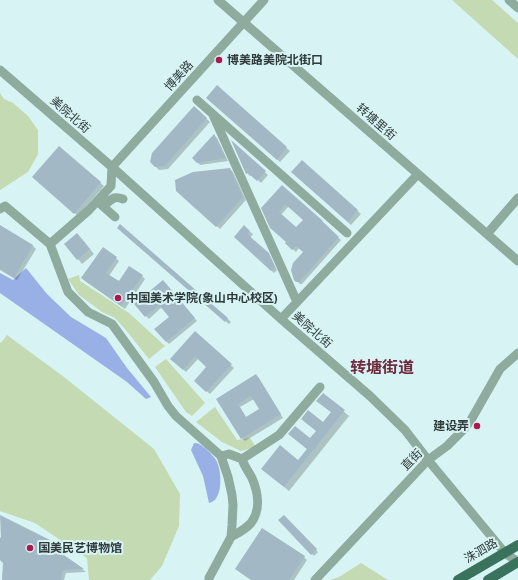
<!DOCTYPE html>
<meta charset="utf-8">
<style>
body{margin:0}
canvas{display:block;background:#d7f3f4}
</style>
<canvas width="518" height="580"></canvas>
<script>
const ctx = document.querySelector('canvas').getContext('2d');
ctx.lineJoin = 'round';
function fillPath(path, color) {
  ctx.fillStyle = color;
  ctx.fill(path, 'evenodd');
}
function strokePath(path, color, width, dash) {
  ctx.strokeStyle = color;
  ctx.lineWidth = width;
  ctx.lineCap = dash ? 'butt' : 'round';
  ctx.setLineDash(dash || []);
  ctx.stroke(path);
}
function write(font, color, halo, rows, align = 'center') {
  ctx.font = font + ' "Public Sans","Noto Sans SC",sans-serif';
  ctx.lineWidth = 4;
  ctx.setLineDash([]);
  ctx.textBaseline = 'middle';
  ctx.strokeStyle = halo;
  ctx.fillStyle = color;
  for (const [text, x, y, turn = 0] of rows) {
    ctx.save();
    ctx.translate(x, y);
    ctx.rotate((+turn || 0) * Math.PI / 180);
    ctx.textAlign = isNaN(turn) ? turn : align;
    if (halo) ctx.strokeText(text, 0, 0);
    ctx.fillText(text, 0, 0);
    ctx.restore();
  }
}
fillPath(new Path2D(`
 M 452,0 L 492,0 L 518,23 L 518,59 Z
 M 0,93 L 4,99 L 13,103 L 28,116 L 38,130 L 38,154 L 28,172 L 0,190 Z
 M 79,275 L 80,281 L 129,313 L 165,346 L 149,359 L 125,329 L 115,318 L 102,312 L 79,295 L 68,279 Z
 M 7,335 L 64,377 L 154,449 L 180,494 L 179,526 L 162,566 L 150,580 L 89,580 L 87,558 L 35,523 L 0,511 L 0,342 L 1,343 Z
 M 166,359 L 205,403 L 192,416 L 186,412 L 155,367 Z
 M 215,407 L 237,440 L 250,438 L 256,447 L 241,451 L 222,442 L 196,422 Z
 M 361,563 L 388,580 L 330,580 L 339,577 Z`), '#c3dab2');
fillPath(new Path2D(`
 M 26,268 L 47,294 L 71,317 L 106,338 L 127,368 L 151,397 L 146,399 L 127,382 L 0,293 L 0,273 L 13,280 Z
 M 194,443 C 199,443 201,445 205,448 C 209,452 215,457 217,462 C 222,473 223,501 209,503 L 203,476 L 191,450 Z`), '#99b0e6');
fillPath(new Path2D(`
 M 217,87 L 290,151 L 280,162 L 210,100 Z
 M 194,107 L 210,122 L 168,169 L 159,170 L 151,162 Z
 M 214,135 L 217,138 L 228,161 L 200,165 L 193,158 Z
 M 234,143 L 268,175 L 261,183 L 252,175 L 250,176 L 247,173 Z
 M 59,147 L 104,186 L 78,216 L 36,180 Z
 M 302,162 L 361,214 L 351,225 L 295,175 Z
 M 230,169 L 233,172 L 246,200 L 220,229 L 181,194 Z
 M 282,186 L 341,240 L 302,284 L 300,284 L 295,280 L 304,252 L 299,248 L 296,252 L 286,243 L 287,242 L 275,231 ZM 289,206 L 304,220 L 296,228 L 281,215 Z
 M 120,225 L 228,319 L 231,322 L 229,324 L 121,231 Z
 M 0,226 L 33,246 L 36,249 L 17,280 L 0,270 Z
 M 244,227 L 253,234 L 250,238 L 271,258 L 277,270 L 274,273 L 238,240 Z
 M 82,239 L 94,254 L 82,264 L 78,259 Z
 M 116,258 L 119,261 L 109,276 L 119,283 L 142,276 L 145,279 L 125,309 L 85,281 L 82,278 Z
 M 166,284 L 197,321 L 169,344 L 166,341 L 170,317 L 162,307 L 149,319 L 146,316 Z
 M 195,332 L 234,368 L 210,394 L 195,381 L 208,367 L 198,359 L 186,372 L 172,359 Z
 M 256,375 L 259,378 L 283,418 L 245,441 L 242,438 L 217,399 ZM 254,399 L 260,409 L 246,418 L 240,407 Z
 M 323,394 L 349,416 L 289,491 L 267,473 L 298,461 L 308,450 L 290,434 L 310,440 L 332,413 L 322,405 Z
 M 284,517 L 318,552 L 314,556 L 280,520 Z
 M 0,538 L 57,545 L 64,553 L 64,556 L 86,572 L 66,573 L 64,580 L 3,580 L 4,563 L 0,560 Z
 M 304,557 L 307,560 L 294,580 L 251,580 L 236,569 Z`), '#0003');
fillPath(new Path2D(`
 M 217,85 L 287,147 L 277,160 L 206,98 Z
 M 194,106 L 207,118 L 165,166 L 155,167 L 150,162 L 152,153 Z
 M 214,134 L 226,158 L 197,163 L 192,158 Z
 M 231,140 L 266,171 L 257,181 L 248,173 L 246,174 Z
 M 59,146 L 101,182 L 74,214 L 32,177 Z
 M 302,160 L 358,210 L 348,222 L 291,172 Z
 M 230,168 L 243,197 L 216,227 L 176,191 L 175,180 L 193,172 Z
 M 282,185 L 323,221 L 322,221 L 339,237 L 299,282 L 296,282 L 294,280 L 291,270 L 293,263 L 303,252 L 296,246 L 292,250 L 285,243 L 286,242 L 270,228 L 261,208 ZM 285,204 L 303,220 L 296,227 L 279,212 Z
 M 120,224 L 228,318 L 225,322 L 117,228 Z
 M 0,225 L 33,245 L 14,278 L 0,269 Z
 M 244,225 L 250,231 L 247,234 L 269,253 L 275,267 L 271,271 L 234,237 Z
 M 77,233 L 90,249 L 77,260 L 64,244 Z
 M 103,247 L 117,257 L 106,273 L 119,281 L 129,266 L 143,275 L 121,306 L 81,278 Z
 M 163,280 L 195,318 L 166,342 L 154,329 L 169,317 L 159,305 L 145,317 L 134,304 Z
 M 195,331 L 232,364 L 206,392 L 194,381 L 206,367 L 195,356 L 183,370 L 170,359 Z
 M 256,374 L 281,414 L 241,439 L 216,399 ZM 251,396 L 259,409 L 246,417 L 238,404 Z
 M 323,393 L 345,410 L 284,487 L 261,469 L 280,445 L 298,460 L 307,449 L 288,434 L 295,426 L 310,438 L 316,431 L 301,419 L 308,410 L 323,422 L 331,412 L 316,401 Z
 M 0,515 L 58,544 L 58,547 L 61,549 L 61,553 L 84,569 L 63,570 L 61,580 L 2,580 L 3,563 L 0,560 L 0,537 L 1,538 Z
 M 284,515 L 317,549 L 311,555 L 278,520 Z
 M 262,528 L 305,556 L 289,580 L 251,580 L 235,569 Z`), '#a3b8c5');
strokePath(new Path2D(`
 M 218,0 L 518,261
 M 509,0 L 518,8
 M 0,70 L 112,167 L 281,319 L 370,396 L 405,430 L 428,460 L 505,553 L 518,562
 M 197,100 L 347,233
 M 213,115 L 297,302
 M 104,193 L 103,200 L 107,203 C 113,198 115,196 123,199
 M 97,201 L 115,217
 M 0,209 L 5,206 L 50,244 L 68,292 L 88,312 L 112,324 L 154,382 L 168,406 L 176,416 L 221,456 L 228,477 L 232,495 L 233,505 L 232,525 L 231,537 L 209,578 L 209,580
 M 487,234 L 518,198
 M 50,244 L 89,210 L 111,186 L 112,167 L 264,0
 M 281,319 L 418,174
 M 221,456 L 229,454 L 242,459 C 244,466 249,472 252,478 C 258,492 261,510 251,523 C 246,529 238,533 231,537
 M 242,459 L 279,435 L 320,387
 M 315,580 L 428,460 L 447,446 L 464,429 L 471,420 L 500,369 L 518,353`), '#8eab9d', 9);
strokePath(new Path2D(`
 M 458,580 L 518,545
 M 488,580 L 518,562`), '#3a735d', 10);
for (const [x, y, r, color] of [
 [219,60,4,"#ac194c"],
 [118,298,4,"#ac194c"],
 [477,426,4,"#ac194c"],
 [30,548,4,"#ac194c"]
]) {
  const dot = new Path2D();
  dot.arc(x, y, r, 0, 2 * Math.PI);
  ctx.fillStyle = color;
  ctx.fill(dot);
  strokePath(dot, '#d7f3f4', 1.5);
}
write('bold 12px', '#2f3a3b', '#d7f3f4', [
 ["博美路美院北街口",227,60],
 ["中国美术学院(象山中心校区)",126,298],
 ["建设弄",469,426,"right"],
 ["国美民艺博物馆",38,548]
], 'left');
write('12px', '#2f3a3b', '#d7f3f4', [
 ["博美路",179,76,-48],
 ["美院北街",70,115,41],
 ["转塘里街",376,122,41],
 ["美院北街",312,330,41],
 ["直街",412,460,-45],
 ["洙泗路",481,551,-30]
]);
write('bold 16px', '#6f2a3b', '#d7f3f4', [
 ["转塘街道",382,368]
]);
</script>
